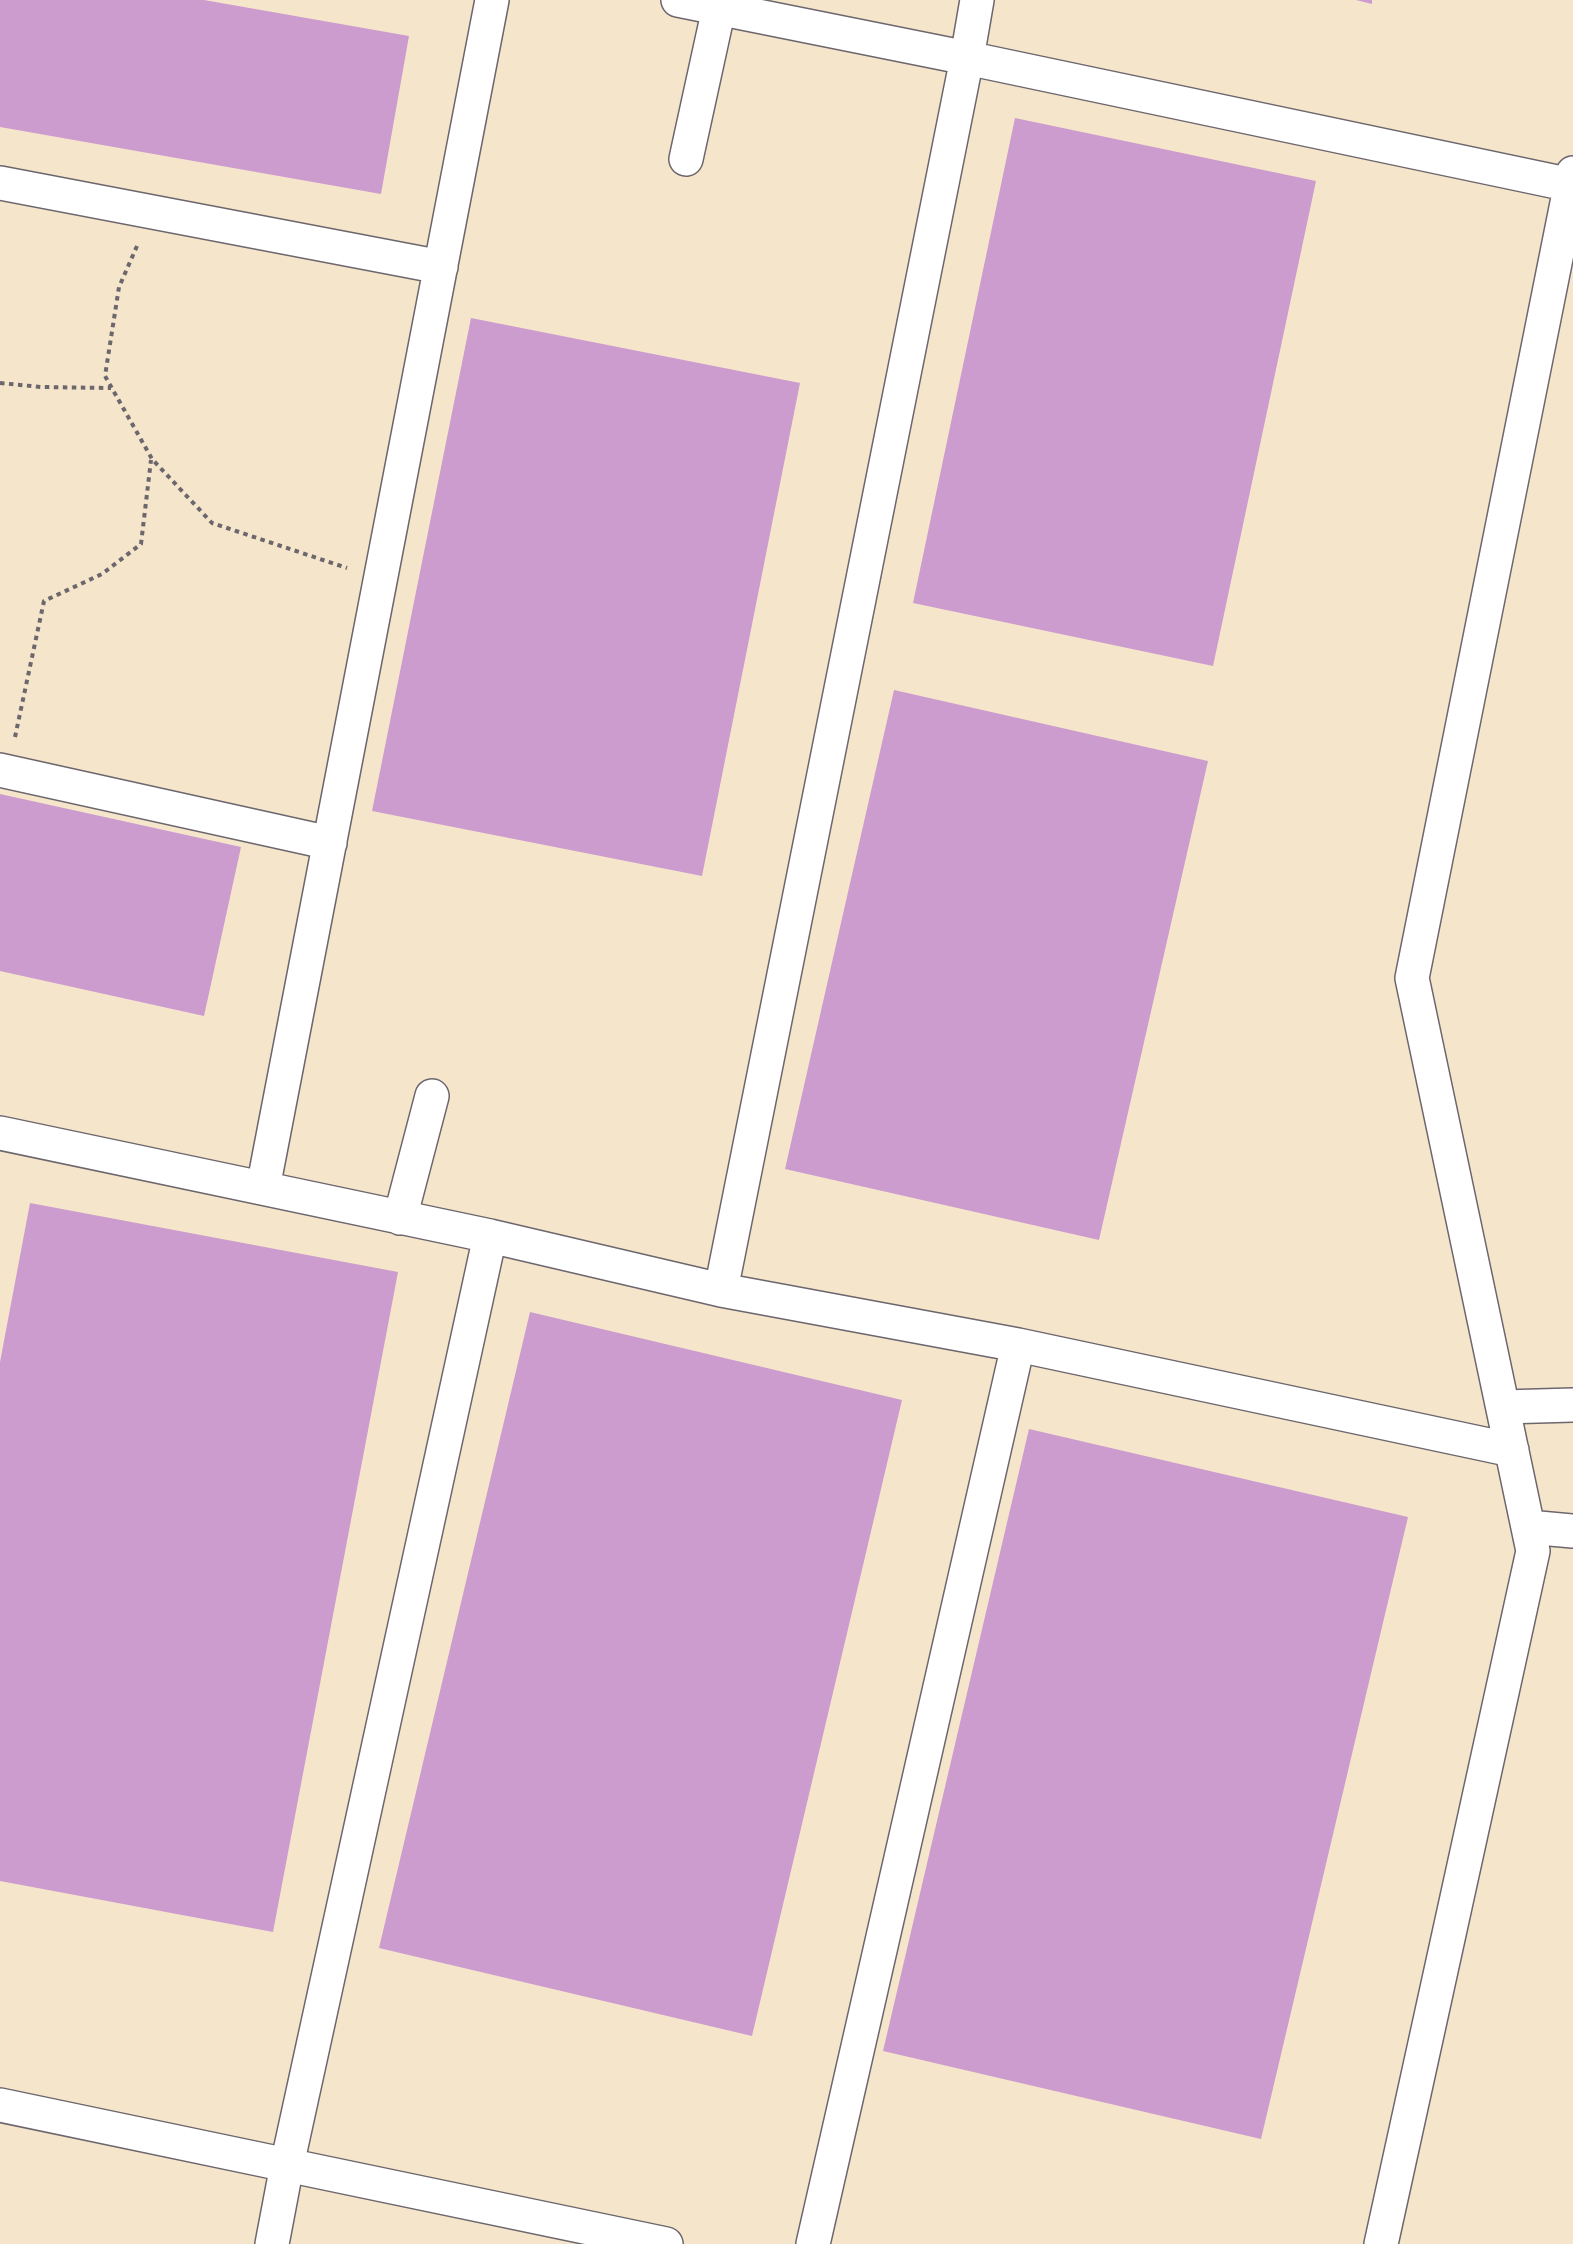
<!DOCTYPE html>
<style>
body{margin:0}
canvas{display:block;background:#f5e5cb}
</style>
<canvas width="1573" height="2244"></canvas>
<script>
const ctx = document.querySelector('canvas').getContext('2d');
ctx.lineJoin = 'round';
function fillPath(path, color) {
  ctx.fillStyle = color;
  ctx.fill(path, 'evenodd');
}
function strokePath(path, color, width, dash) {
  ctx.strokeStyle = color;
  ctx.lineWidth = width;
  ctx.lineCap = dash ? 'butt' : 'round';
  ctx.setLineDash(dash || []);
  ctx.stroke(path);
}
fillPath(new Path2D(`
 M 0,0 L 204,0 L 409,36 L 381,194 L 0,127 Z
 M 1356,0 L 1372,0 L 1372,4 Z
 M 1015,118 L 1316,181 L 1213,666 L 913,603 Z
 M 471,318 L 800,383 L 702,876 L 372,811 Z
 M 894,690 L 1208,761 L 1099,1240 L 785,1169 Z
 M 0,794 L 241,847 L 204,1016 L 0,971 Z
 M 30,1203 L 398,1272 L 273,1932 L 0,1881 L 0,1362 Z
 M 530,1312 L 902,1400 L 752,2036 L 379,1948 Z
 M 1029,1429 L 1408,1517 L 1261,2139 L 883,2051 Z`), '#cd9ccf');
const minor = new Path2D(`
 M 678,0 L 967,58 L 721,1290 L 1018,1345 L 813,2244
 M 977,0 L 967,58 L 1571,185
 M 686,159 L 719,8
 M 0,183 L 441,267
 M 0,770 L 330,843
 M 0,1133 L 490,1236 L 287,2165 L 666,2244
 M 263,1188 L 492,0
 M 400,1218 L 432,1096
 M 490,1236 L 721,1290
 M 1018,1345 L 1512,1450
 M 1503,1407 L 1573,1405
 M 1528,1527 L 1573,1531
 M 0,2105 L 287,2165 L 272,2244
 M 1381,2244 L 1533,1551 L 1412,978 L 1573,173`);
strokePath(minor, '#6c666d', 36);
strokePath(new Path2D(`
 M 137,246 L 119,287 L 105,376 L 152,459 L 212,523 L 347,568
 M 0,383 L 41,387 L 111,388
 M 15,737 L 44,601 L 102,574 L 141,544 L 151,460`), '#6c666d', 4, [4.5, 4.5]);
strokePath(minor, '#fff', 33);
</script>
